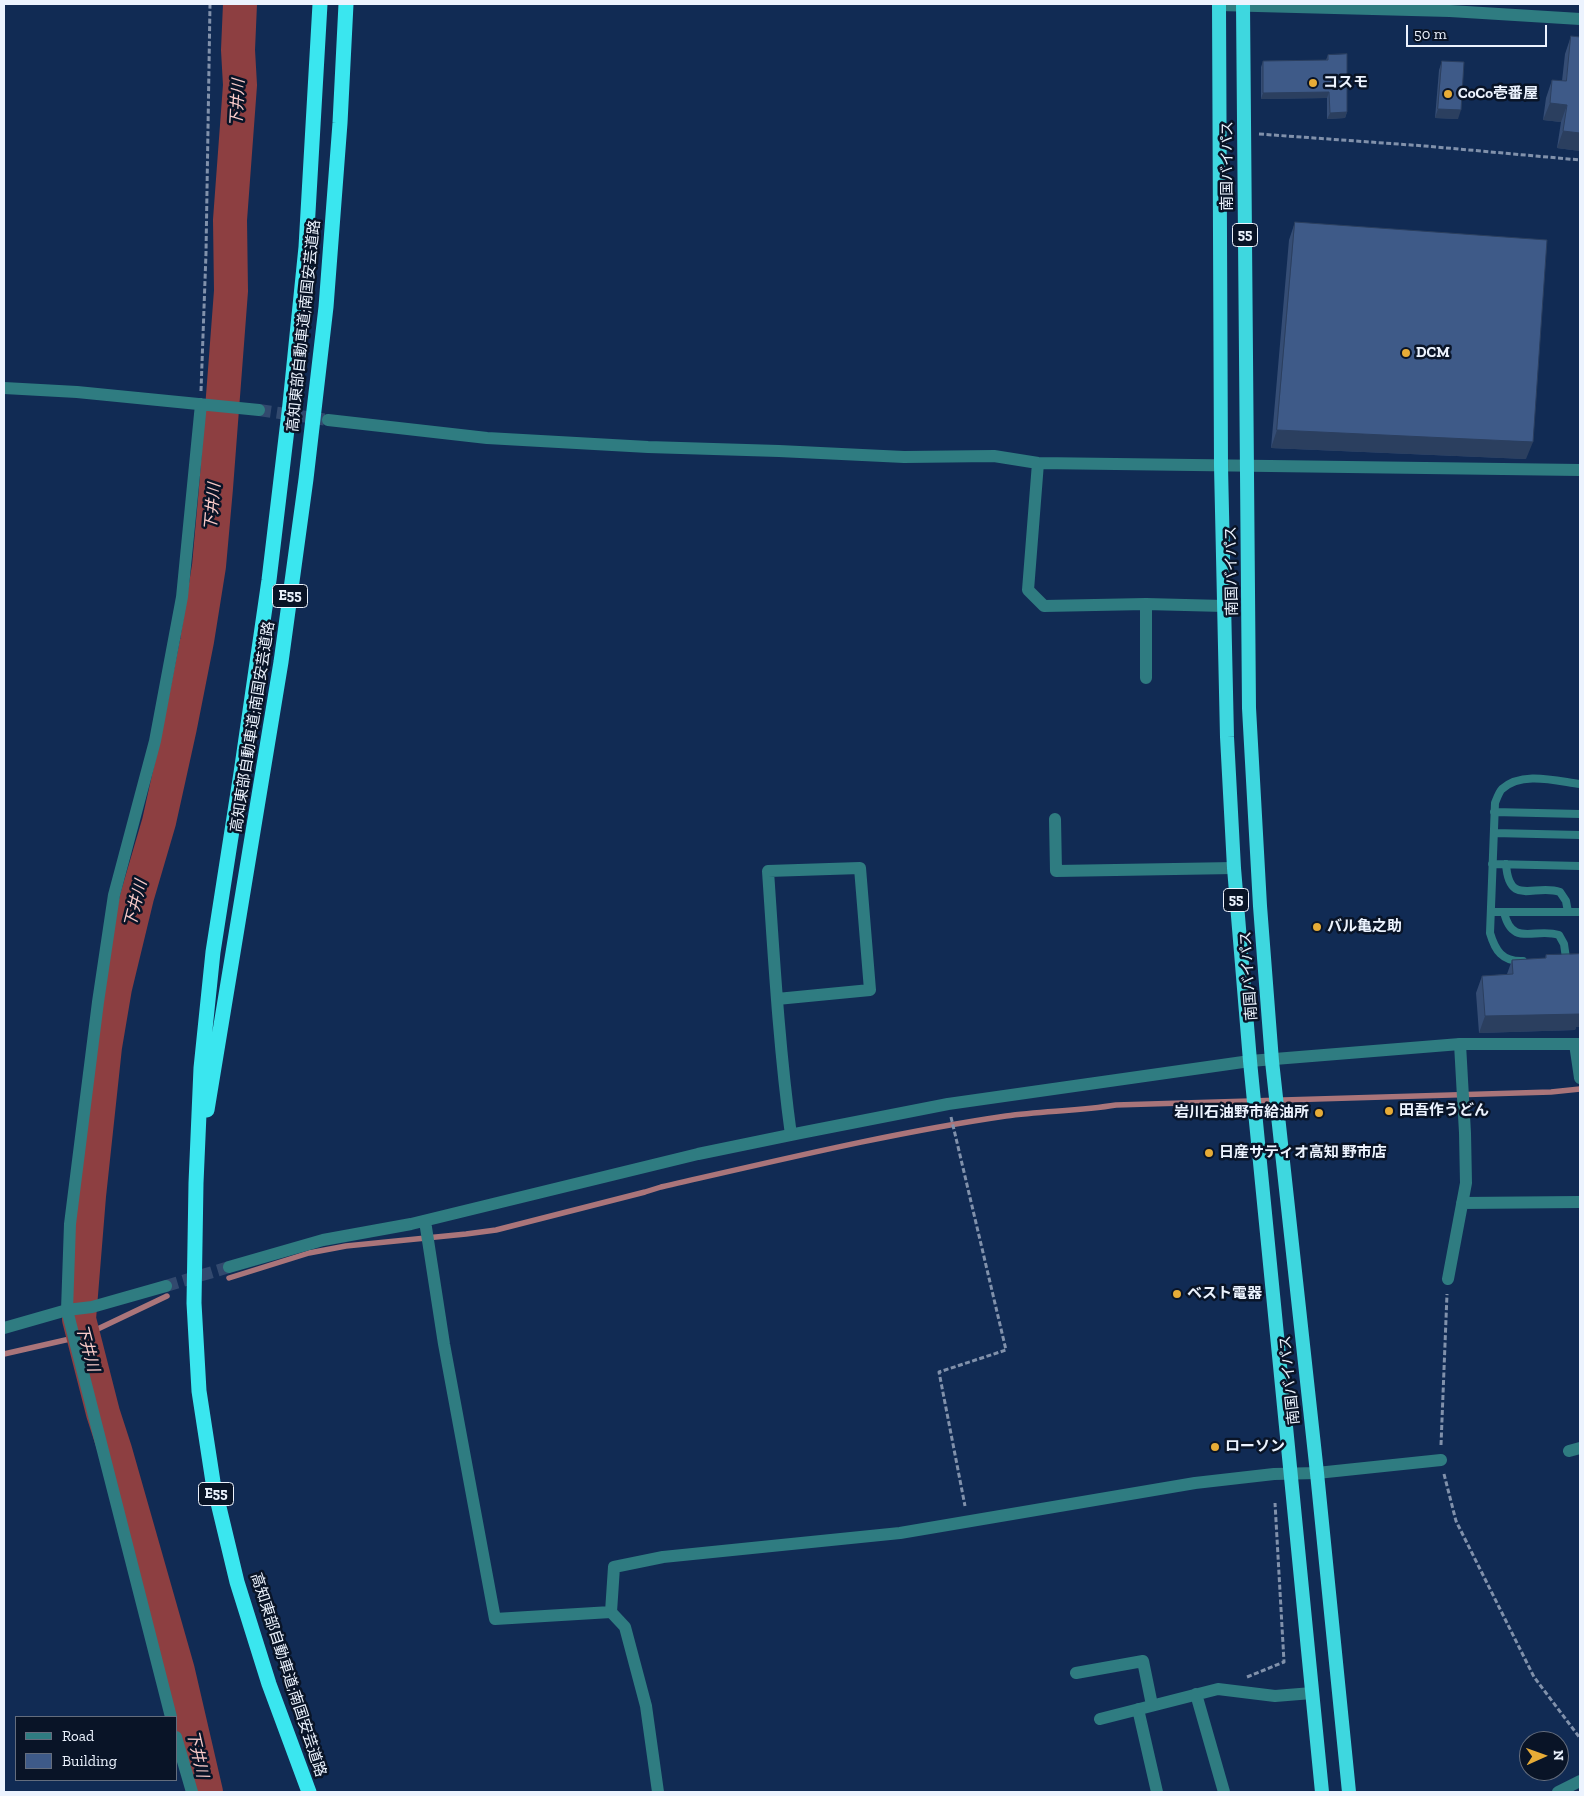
<!DOCTYPE html>
<meta charset="utf-8">
<style>
body{margin:0}
#map{position:relative;width:1584px;height:1796px;overflow:hidden;background:#112b54;font-family:"Zilla Slab",serif}
canvas{display:block}
.frame{position:absolute;inset:0;border:5px solid #ecf3fe;pointer-events:none}
.legend{position:absolute;left:15px;top:1716px;width:162px;height:65px;box-sizing:border-box;background:#091427;border:1px solid #646d7d;margin:0;padding:6px 9px;list-style:none;font-size:15px;color:#ecf3fe}
.legend li{display:flex;align-items:center;gap:10px;height:25px}
.legend b{width:25px;border:1px solid #646d7d}
.north{position:absolute;left:1519px;top:1731px;width:50px;height:50px;box-sizing:border-box;background:#091427;border:1px solid #646d7d;border-radius:50%;rotate:88deg;font-size:14px;font-weight:700;line-height:20px;text-align:center;color:#ecf3fe}
.north::after{content:'';display:block;margin:auto;width:18px;height:22px;background:#e7ac37;clip-path:polygon(50% 0,100% 100%,50% 72%,0 100%)}
.scale{position:absolute;left:1406px;top:25px;width:141px;height:22px;box-sizing:border-box;border:2px solid #ecf3fe;border-top:0;padding-left:6px;font-size:15px;line-height:18px;white-space:nowrap;color:#ecf3fe;-webkit-text-stroke:4px #091427;paint-order:stroke}
</style>
<div id="map">
<canvas width="1584" height="1796"></canvas>
<div class="frame"></div>
<ul class="legend">
<li><b style="height:6px;background:#2f7c81"></b>Road</li>
<li><b style="height:14px;background:#3e5a88"></b>Building</li>
</ul>
<div class="north">N</div>
<div class="scale">50 m</div>
</div>
<script>
const ctx = document.querySelector('canvas').getContext('2d');
ctx.lineJoin = 'round';
function strokePath(path, color, width, dash) {
  ctx.strokeStyle = color;
  ctx.lineWidth = width;
  ctx.lineCap = dash ? 'butt' : 'round';
  ctx.setLineDash(dash || []);
  ctx.stroke(path);
}
function fillPath(path, color) {
  ctx.fillStyle = color;
  ctx.fill(path, 'evenodd');
}
function write(font, color, halo, rows, align = 'center') {
  ctx.font = font + ' "Zilla Slab","Noto Sans JP",serif';
  ctx.lineWidth = 5;
  ctx.setLineDash([]);
  ctx.textBaseline = 'middle';
  ctx.strokeStyle = halo;
  ctx.fillStyle = color;
  for (const [text, x, y, turn = 0] of rows) {
    ctx.save();
    ctx.translate(x, y);
    ctx.rotate((+turn || 0) * Math.PI / 180);
    ctx.textAlign = isNaN(turn) ? turn : align;
    if (halo) ctx.strokeText(text, 0, 0);
    ctx.fillText(text, 0, 0);
    ctx.restore();
  }
}
strokePath(new Path2D(`
 M 229,1278 L 309,1253 L 346,1246 L 466,1234 L 496,1230 L 645,1192 L 661,1187 C 776,1161 890,1133 1006,1116 C 1043,1111 1079,1111 1116,1105 L 1551,1092 L 1580,1089
 M 4,1354 L 83,1336 L 167,1296`), '#aa757a', 5.5);
strokePath(new Path2D(`
 M 206,1792 L 178,1671 L 115,1450 L 103,1413 L 79,1319 L 89,1196 L 105,1047 L 115,988 L 137,897 L 159,822 L 180,727 L 197,641 L 209,566 L 216,488 L 231,291 L 230,220 L 240,85 L 238,50 L 240,4`), '#8d3f41', 34);
strokePath(new Path2D(`
 M 259,410 L 328,420
 M 166,1286 L 229,1267`), '#32496e', 12, [12, 6]);
strokePath(new Path2D(`
 M 1259,134 L 1425,146 L 1580,160
 M 201,391 L 206,253 L 210,4
 M 951,1117 L 1006,1350 L 939,1372 L 965,1506
 M 1441,1445 L 1447,1294
 M 1444,1474 L 1456,1521 L 1534,1677 L 1580,1738
 M 1247,1677 L 1284,1662 L 1275,1503`), '#8191ab', 3, [5, 2.5]);
strokePath(new Path2D(`
 M 1494,812 L 1580,814
 M 1494,833 L 1580,835
 M 1492,864 L 1580,866
 M 1506,864 C 1509,908 1535,883 1560,892 L 1566,901 L 1568,912
 M 1491,912 L 1580,912
 M 1504,912 C 1512,948 1535,927 1559,935 L 1564,944 L 1566,958
 M 1523,961 C 1502,962 1495,950 1490,933 L 1495,803 C 1497,798 1499,792 1502,789 C 1522,771 1556,781 1580,784`), '#2f7c81', 8);
strokePath(new Path2D(`
 M 4,388 L 77,392 L 259,410
 M 328,420 L 487,438 L 648,447 L 779,451 L 904,457 L 994,456 L 1038,463 L 1580,470
 M 1038,463 L 1028,590 L 1044,606 L 1146,604 L 1224,606
 M 1146,678 L 1146,604
 M 1055,819 L 1056,871 L 1234,868
 M 777,999 L 870,990 L 860,868 L 768,871 C 774,959 779,1047 791,1135
 M 1575,1044 L 1580,1078
 M 1462,1203 L 1580,1202
 M 425,1221 L 444,1344 L 495,1619 L 611,1612
 M 229,1267 L 323,1240 L 411,1224 L 698,1154 L 800,1133 L 948,1104 L 1250,1061
 M 1448,1279 L 1466,1183 L 1465,1133 L 1460,1044
 M 4,1328 L 67,1310 L 92,1307 L 166,1286
 M 1569,1451 L 1580,1448
 M 1076,1673 L 1143,1661 L 1152,1705
 M 1196,1694 L 1224,1792
 M 1138,1709 L 1157,1792
 M 171,1717 L 67,1310 L 70,1224 L 98,1002 L 114,895 L 155,741 L 182,597 L 201,404
 M 1100,1719 L 1218,1689 L 1275,1696 L 1312,1693
 M 176,1737 L 192,1792
 M 658,1792 L 646,1706 L 625,1627 L 611,1612 L 614,1567 L 663,1557 L 900,1533 L 1195,1483 L 1274,1474 L 1317,1473 L 1441,1460
 M 1558,1792 L 1580,1781`), '#2f7c81', 12);
strokePath(new Path2D(`
 M 1219,5 L 1450,11 L 1580,19
 M 1250,1061 L 1460,1044 L 1580,1044`), '#2f7c81', 12);
strokePath(new Path2D(`
 M 1219,4 L 1221,466 L 1227,737 L 1234,868 L 1250,1061 L 1322,1792
 M 1243,4 L 1249,708 L 1260,906 L 1272,1061 L 1317,1473 L 1349,1792`), '#3ed7df', 14);
strokePath(new Path2D(`
 M 207,1110 L 281,662 L 306,479 L 326,307 L 340,123 L 346,4
 M 309,1792 L 269,1684 L 237,1582 L 213,1482 L 199,1391 L 194,1303 L 196,1183 L 201,1068 L 213,952 L 241,773 L 269,580 L 290,404 L 306,247 L 320,4`), '#3ae6ef', 15);
fillPath(new Path2D(`
 M 1571,36 L 1580,151 L 1557,148 L 1561,122 L 1543,120 L 1546,98 L 1552,80 L 1562,81 L 1565,54 Z
 M 1328,55 L 1347,112 L 1345,118 L 1327,119 L 1327,98 L 1261,99 L 1261,67 L 1263,61 L 1326,60 Z
 M 1442,61 L 1458,119 L 1435,118 L 1439,70 Z
 M 1295,222 L 1526,459 L 1271,448 L 1289,240 Z
 M 1546,955 L 1576,1027 L 1575,1030 L 1479,1033 L 1476,993 L 1482,976 L 1507,974 L 1512,960 L 1545,958 Z`), '#354d75');
fillPath(new Path2D(`
 M 1329,92 L 1327,98 L 1261,99 L 1263,93 Z
 M 1550,103 L 1567,105 L 1561,122 L 1543,120 Z
 M 1438,109 L 1461,110 L 1458,119 L 1435,118 Z
 M 1347,112 L 1345,118 L 1327,119 L 1330,113 Z
 M 1563,131 L 1580,133 L 1580,151 L 1557,148 Z
 M 1277,430 L 1533,442 L 1526,459 L 1271,448 Z
 M 1580,1013 L 1580,1027 L 1576,1027 L 1575,1030 L 1479,1033 L 1485,1016 Z`), '#2b3f5f');
const building = new Path2D(`
 M 1571,36 L 1580,37 L 1580,133 L 1563,131 L 1567,105 L 1550,103 L 1552,80 L 1566,81 Z
 M 1347,54 L 1347,112 L 1330,113 L 1329,92 L 1263,93 L 1263,61 L 1328,60 L 1328,55 Z
 M 1442,61 L 1464,62 L 1461,110 L 1438,109 Z
 M 1295,222 L 1547,240 L 1533,442 L 1277,430 Z
 M 1580,954 L 1580,1014 L 1485,1016 L 1482,976 L 1513,974 L 1512,960 L 1546,958 L 1546,955 Z`);
fillPath(building, '#3e5a88');
strokePath(building, '#2b3f5f', 1);
for (const [x, y, r, color] of [
 [1313,83,5,"#e7ac37"],
 [1448,94,5,"#e7ac37"],
 [1406,353,5,"#e7ac37"],
 [1317,927,5,"#e7ac37"],
 [1389,1111,5,"#e7ac37"],
 [1319,1113,5,"#e7ac37"],
 [1209,1153,5,"#e7ac37"],
 [1177,1294,5,"#e7ac37"],
 [1215,1447,5,"#e7ac37"]
]) {
  const dot = new Path2D();
  dot.arc(x, y, r, 0, 2 * Math.PI);
  ctx.fillStyle = color;
  ctx.fill(dot);
  strokePath(dot, '#091427', 2);
}
for (const [x, y, w] of [
 [1245,235,25],
 [290,596,35],
 [1236,900,25],
 [216,1494,35]
]) {
  const box = new Path2D();
  box.roundRect(x - w / 2, y - 11.5, w, 23, 4);
  ctx.fillStyle = '#091427';
  ctx.fill(box);
  strokePath(box, '#ecf3fe', 1);
}
write('bold 14px', '#ecf3fe', null, [
 ["55",1245,235],
 ["E55",290,596],
 ["55",1236,900],
 ["E55",216,1494]
]);
write('bold 15px', '#ecf3fe', '#091427', [
 ["コスモ",1323,83],
 ["CoCo壱番屋",1458,94],
 ["DCM",1416,353],
 ["バル亀之助",1327,927],
 ["田吾作うどん",1399,1111],
 ["岩川石油野市給油所",1309,1113,"right"],
 ["日産サティオ高知 野市店",1219,1153],
 ["ベスト電器",1187,1294],
 ["ローソン",1225,1447]
], 'left');
write('15px', '#ecf3fe', '#091427', [
 ["南国バイパス",1228,166,-90],
 ["高知東部自動車道;南国安芸道路",304,326,-84],
 ["南国バイパス",1232,571,-91],
 ["高知東部自動車道;南国安芸道路",253,727,-81],
 ["南国バイパス",1249,976,-94],
 ["南国バイパス",1290,1380,-96],
 ["高知東部自動車道;南国安芸道路",288,1675,72]
]);
write('italic 16px', '#facbc9', '#091427', [
 ["下井川",238,103,-87],
 ["下井川",213,507,-85],
 ["下井川",136,904,-76],
 ["下井川",87,1348,75],
 ["下井川",197,1754,77]
]);
</script>
